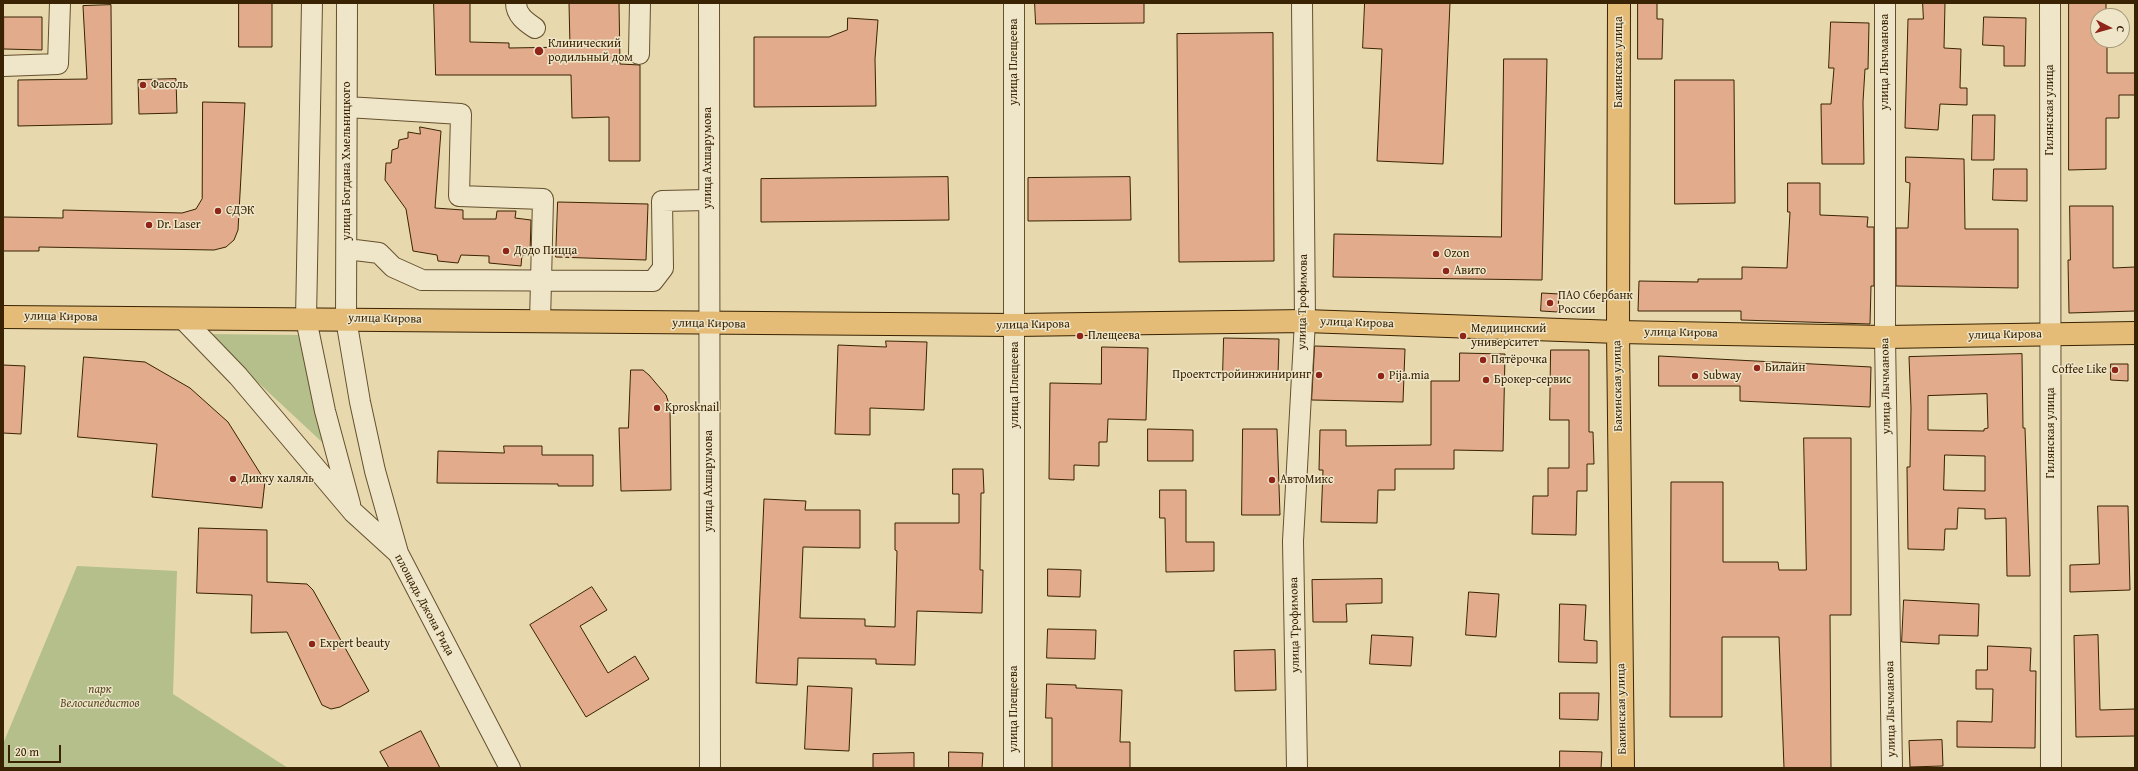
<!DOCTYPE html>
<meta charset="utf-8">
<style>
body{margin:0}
#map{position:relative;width:2138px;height:771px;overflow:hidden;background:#e7d8ae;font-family:"Gentium Book Plus",serif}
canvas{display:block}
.frame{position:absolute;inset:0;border:4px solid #392302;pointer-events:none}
.north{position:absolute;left:2090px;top:8px;width:40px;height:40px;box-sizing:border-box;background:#efe6ca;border:1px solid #a6987a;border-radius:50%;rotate:96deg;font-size:11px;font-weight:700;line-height:16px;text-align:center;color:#392302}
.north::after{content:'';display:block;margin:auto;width:14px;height:18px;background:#8f2418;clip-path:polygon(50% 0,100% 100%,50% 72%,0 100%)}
.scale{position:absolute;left:8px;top:745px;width:53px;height:18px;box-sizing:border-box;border:2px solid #392302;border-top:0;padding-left:5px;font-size:12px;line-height:14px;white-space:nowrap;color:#392302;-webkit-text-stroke:3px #efe6ca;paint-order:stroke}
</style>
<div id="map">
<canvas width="2138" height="771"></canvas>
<div class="frame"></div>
<div class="north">С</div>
<div class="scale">20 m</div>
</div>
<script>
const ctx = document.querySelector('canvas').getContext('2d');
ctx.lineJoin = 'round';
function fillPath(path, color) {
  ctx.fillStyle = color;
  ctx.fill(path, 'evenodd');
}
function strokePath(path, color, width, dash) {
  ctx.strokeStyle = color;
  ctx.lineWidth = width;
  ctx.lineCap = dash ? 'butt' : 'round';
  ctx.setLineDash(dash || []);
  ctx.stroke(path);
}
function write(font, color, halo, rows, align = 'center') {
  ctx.font = font + ' "Gentium Book Plus",serif';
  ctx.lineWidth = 3;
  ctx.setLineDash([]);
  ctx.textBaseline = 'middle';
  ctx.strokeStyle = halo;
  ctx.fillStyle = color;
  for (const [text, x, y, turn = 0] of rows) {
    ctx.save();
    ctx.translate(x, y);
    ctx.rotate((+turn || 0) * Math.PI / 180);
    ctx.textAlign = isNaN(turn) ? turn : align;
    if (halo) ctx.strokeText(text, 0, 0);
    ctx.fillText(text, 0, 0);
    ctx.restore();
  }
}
fillPath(new Path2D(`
 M 206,334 L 298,335 L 323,443 Z
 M 77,566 L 177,571 L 173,694 L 288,768 L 3,768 L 3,744 Z`), '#b4bf8b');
const building = new Path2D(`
 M 239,3 L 272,3 L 272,47 L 239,47 Z
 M 434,3 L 470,3 L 470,42 L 509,43 L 509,48 L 570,47 L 569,3 L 619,3 L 620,64 L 640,65 L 640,161 L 609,161 L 609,117 L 572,118 L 571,75 L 436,75 Z
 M 1035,3 L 1144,3 L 1144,23 L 1036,24 Z
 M 1365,3 L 1450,3 L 1443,164 L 1377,161 L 1382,49 L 1363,48 Z
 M 1638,3 L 1657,3 L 1657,19 L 1663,19 L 1662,59 L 1638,59 Z
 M 1923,3 L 1945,3 L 1944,48 L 1961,49 L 1960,88 L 1967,88 L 1967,105 L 1940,104 L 1938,130 L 1905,128 L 1908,19 L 1923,19 Z
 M 2069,3 L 2106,3 L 2106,16 L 2098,16 L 2098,40 L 2107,40 L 2107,73 L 2135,73 L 2135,95 L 2119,95 L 2119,118 L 2106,118 L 2106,169 L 2069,170 Z
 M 111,5 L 112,124 L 18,126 L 18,80 L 87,79 L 83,6 Z
 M 4,17 L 42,17 L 42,50 L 4,49 Z
 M 1984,17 L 2026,18 L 2025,66 L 2004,66 L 2004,46 L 1983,45 Z
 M 848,18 L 878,20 L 875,59 L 876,106 L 754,107 L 754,37 L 829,37 L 847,30 Z
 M 1831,22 L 1869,23 L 1868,69 L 1865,69 L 1863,102 L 1864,164 L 1822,164 L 1821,104 L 1831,104 L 1834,68 L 1829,68 Z
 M 1273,33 L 1274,261 L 1179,262 L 1177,34 Z
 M 1504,59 L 1547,59 L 1542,280 L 1333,277 L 1334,234 L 1501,237 Z
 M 176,79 L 177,113 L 139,114 L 138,80 Z
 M 1675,80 L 1734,80 L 1735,203 L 1675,204 Z
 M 203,102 L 245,103 L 238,230 L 234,240 L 226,247 L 214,250 L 39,247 L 39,251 L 3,251 L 3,217 L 63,218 L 63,210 L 182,213 L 196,209 L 202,199 Z
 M 1973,115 L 1995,115 L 1994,160 L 1972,160 Z
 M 420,127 L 441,131 L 435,208 L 463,210 L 463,219 L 496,219 L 497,211 L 516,211 L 515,218 L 531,220 L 530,254 L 522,255 L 521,266 L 489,263 L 489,256 L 461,255 L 458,263 L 438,261 L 437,255 L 413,251 L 406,209 L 385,180 L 386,163 L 391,163 L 392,150 L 398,148 L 399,140 L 408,138 L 408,132 L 420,134 Z
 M 1906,157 L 1964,159 L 1965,229 L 2018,229 L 2018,288 L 1896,286 L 1896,228 L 1908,228 L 1910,183 L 1906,182 Z
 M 1994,169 L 2027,169 L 2027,201 L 1993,200 Z
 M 948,177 L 949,220 L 761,222 L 761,179 Z
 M 1130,177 L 1131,220 L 1028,221 L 1028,178 Z
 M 1788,183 L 1820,183 L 1820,215 L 1868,217 L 1867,227 L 1874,227 L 1874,286 L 1871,286 L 1870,324 L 1741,320 L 1741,311 L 1638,311 L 1639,281 L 1698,282 L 1698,279 L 1742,279 L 1742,267 L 1787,268 L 1790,212 L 1788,212 Z
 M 558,202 L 648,204 L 646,260 L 556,257 Z
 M 2070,206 L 2113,206 L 2113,268 L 2135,267 L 2135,311 L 2069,313 L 2068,260 L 2070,260 Z
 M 1542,293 L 1559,294 L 1558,312 L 1541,311 Z
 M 1224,338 L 1279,339 L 1278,375 L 1223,374 Z
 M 886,341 L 927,342 L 924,410 L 870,408 L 870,435 L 835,434 L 838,345 L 886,347 Z
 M 1315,346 L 1405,349 L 1403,402 L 1312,400 Z
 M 1102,347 L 1148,348 L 1146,420 L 1108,419 L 1107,442 L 1099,442 L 1099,466 L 1074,465 L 1074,480 L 1049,479 L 1050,383 L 1101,384 Z
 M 1551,350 L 1589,350 L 1589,432 L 1593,432 L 1594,464 L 1587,464 L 1587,491 L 1577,491 L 1576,535 L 1532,534 L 1533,496 L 1548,496 L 1548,468 L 1569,468 L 1569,420 L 1550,420 Z
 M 1460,353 L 1505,354 L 1503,451 L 1454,450 L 1454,469 L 1395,469 L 1395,490 L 1378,490 L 1377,523 L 1321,522 L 1323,470 L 1319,470 L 1320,430 L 1346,430 L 1346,446 L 1431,445 L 1431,381 L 1459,381 Z
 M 2022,354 L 2023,428 L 2025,428 L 2030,576 L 2007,576 L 2006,518 L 1985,519 L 1985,509 L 1958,508 L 1957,529 L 1945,529 L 1944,550 L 1908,549 L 1907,467 L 1910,467 L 1911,408 L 1909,357 ZM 1987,394 L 1988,428 L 1984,429 L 1984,431 L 1928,430 L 1928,396 ZM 1945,455 L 1985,456 L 1985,491 L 1944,490 Z
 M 1659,356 L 1871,367 L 1870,407 L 1740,401 L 1740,386 L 1659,386 Z
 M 84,357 L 145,362 L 190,388 L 228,422 L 265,481 L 262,508 L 152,497 L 157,444 L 78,437 Z
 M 2111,364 L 2128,364 L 2128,381 L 2111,380 Z
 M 3,365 L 25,366 L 21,434 L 3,433 Z
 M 631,370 L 643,370 L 649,375 L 666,395 L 670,407 L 671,490 L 621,491 L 619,428 L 628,428 Z
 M 1148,429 L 1193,430 L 1193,461 L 1148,461 Z
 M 1243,429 L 1277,429 L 1280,515 L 1242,515 Z
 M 1804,438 L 1851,438 L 1851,615 L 1830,615 L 1831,768 L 1784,768 L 1779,637 L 1722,637 L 1722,717 L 1670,717 L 1671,482 L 1723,482 L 1723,562 L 1778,562 L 1779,570 L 1806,570 Z
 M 504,446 L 542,446 L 542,455 L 593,455 L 593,486 L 558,486 L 558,484 L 437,483 L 438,451 L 504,453 Z
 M 953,469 L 983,469 L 984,493 L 981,493 L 980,570 L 983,570 L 982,613 L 917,611 L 915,665 L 876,664 L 876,659 L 798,658 L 797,685 L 756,683 L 764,499 L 806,501 L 805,510 L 860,510 L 860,548 L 803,547 L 800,618 L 865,619 L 865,626 L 895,627 L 897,551 L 895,550 L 895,523 L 959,523 L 959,494 L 953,494 Z
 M 1160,490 L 1186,490 L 1186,542 L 1214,542 L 1214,571 L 1166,572 L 1165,518 L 1160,518 Z
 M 2098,506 L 2128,506 L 2130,590 L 2070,592 L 2070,565 L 2099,564 Z
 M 199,528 L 267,530 L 267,582 L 307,584 L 313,590 L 369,691 L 340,707 L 331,709 L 322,705 L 287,632 L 251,633 L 252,595 L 197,593 Z
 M 1048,569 L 1081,570 L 1080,597 L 1048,596 Z
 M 1382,579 L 1382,603 L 1346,604 L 1347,622 L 1313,622 L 1312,580 Z
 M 592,587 L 607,610 L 580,626 L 608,673 L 635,656 L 649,679 L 586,717 L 530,625 Z
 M 1469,592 L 1499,594 L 1496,637 L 1466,635 Z
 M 1904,600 L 1979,604 L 1978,636 L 1939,635 L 1939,644 L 1902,642 Z
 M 1560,604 L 1586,605 L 1584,640 L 1597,641 L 1597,663 L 1559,662 Z
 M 1048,629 L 1096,630 L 1095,659 L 1047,658 Z
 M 1372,635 L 1413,637 L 1411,666 L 1370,664 Z
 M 2098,635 L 2100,710 L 2135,709 L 2135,736 L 2076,737 L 2074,636 Z
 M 1988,646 L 2031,648 L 2030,671 L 2036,671 L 2035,748 L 1957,747 L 1957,721 L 1992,722 L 1993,689 L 1976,689 L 1976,670 L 1987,670 Z
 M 1275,650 L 1276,690 L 1235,691 L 1234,651 Z
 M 1047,684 L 1076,685 L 1076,688 L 1122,690 L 1120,742 L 1130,742 L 1130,768 L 1052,768 L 1052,718 L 1046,718 Z
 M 808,686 L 852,688 L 849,751 L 805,749 Z
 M 1560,693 L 1599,693 L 1598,720 L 1560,719 Z
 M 421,731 L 440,768 L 389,768 L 380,752 Z
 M 1942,740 L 1943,766 L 1910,767 L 1909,741 Z
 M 1560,751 L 1602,752 L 1601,768 L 1560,768 Z
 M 949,752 L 983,753 L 982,768 L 949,768 Z
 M 914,753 L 914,768 L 873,768 L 873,754 Z`);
fillPath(building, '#e1ab8c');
strokePath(building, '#392302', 1);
const minor = new Path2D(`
 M 312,3 L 306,319 L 325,411 L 350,504
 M 347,3 L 346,319 L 360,402 L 375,471 L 398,553
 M 516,3 C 516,15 526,22 535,28
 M 709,3 L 710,768
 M 1014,3 L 1014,768
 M 1885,3 L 1885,337 L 1892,768
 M 2050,3 L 2051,768
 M 639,54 L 640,3
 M 3,66 L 58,64 L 60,3
 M 347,107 L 461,114 L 459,196 L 543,199 L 540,322
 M 347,249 L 379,253 L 393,267 L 422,280 L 653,281 L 663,268 L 662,201 L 708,200
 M 183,319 L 238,376 L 353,512 L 398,553 L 510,768
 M 1297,768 L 1293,541 L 1305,321 L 1302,3`);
const major = new Path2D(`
 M 1619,3 L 1618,332 L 1623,768
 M 3,317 L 1015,325 L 1305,321 L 1618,332 L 1885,337 L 2135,333`);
strokePath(minor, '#64502d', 22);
strokePath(major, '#392302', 24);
strokePath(minor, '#efe6ca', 20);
strokePath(major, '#e4bc77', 22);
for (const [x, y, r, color] of [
 [539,51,5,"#8f2418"],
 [143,85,4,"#8f2418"],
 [218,211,4,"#8f2418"],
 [149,225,4,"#8f2418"],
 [506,251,4,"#8f2418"],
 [1436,254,4,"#8f2418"],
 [1446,271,4,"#8f2418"],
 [1550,303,4,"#8f2418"],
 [1080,336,4,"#8f2418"],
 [1463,336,4,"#8f2418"],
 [1483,360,4,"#8f2418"],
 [1757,368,4,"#8f2418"],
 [2115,370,4,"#8f2418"],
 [1319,375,4,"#8f2418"],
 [1381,376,4,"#8f2418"],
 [1695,376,4,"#8f2418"],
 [1486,380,4,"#8f2418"],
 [657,408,4,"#8f2418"],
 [233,479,4,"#8f2418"],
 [1272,480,4,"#8f2418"],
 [312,644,4,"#8f2418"]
]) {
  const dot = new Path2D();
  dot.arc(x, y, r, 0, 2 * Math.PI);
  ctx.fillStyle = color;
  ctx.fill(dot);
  strokePath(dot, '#efe6ca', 1.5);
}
write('12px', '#392302', '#efe6ca', [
 ["Клинический",548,44],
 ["родильный дом",548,58],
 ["Фасоль",151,85],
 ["СДЭК",226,211],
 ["Dr. Laser",157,225],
 ["Додо Пицца",514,251],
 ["Ozon",1444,254],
 ["Авито",1454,271],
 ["ПАО Сбербанк",1558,296],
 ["России",1558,310],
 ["Медицинский",1471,329],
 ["университет",1471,343],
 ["Плещеева",1088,336],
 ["Пятёрочка",1491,360],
 ["Билайн",1765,368],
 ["Coffee Like",2107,370,"right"],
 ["Проектстройинжиниринг",1311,375,"right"],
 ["Pija.mia",1389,376],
 ["Subway",1703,376],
 ["Брокер-сервис",1494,380],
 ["Kprosknail",665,408],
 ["Дикку халяль",241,479],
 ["АвтоМикс",1280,480],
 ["Expert beauty",320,644]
], 'left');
write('12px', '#392302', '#efe6ca', [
 ["улица Плещеева",1014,62,-90],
 ["Бакинская улица",1619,62,-90],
 ["улица Лычманова",1885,62,-90],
 ["Гилянская улица",2050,110,-90],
 ["улица Ахшарумова",708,158,-90],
 ["улица Богдана Хмельницкого",347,161,-90],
 ["улица Трофимова",1303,302,-89],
 ["улица Кирова",61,317,1],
 ["улица Кирова",385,319,1],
 ["улица Кирова",1357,323,2],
 ["улица Кирова",709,324,1],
 ["улица Кирова",1033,325,-1],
 ["улица Кирова",1681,333,1],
 ["улица Кирова",2005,335,-1],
 ["улица Плещеева",1015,385,-90],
 ["Бакинская улица",1618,386,-91],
 ["улица Лычманова",1886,386,-91],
 ["Гилянская улица",2051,433,-90],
 ["улица Ахшарумова",709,481,-90],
 ["площадь Джона Рида",424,605,62],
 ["улица Трофимова",1295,625,-91],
 ["улица Плещеева",1014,709,-90],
 ["Бакинская улица",1622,709,-91],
 ["улица Лычманова",1891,709,-91]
]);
write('italic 12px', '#584a24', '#efe6ca', [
 ["парк",100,690],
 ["Велосипедистов",100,704]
]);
</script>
